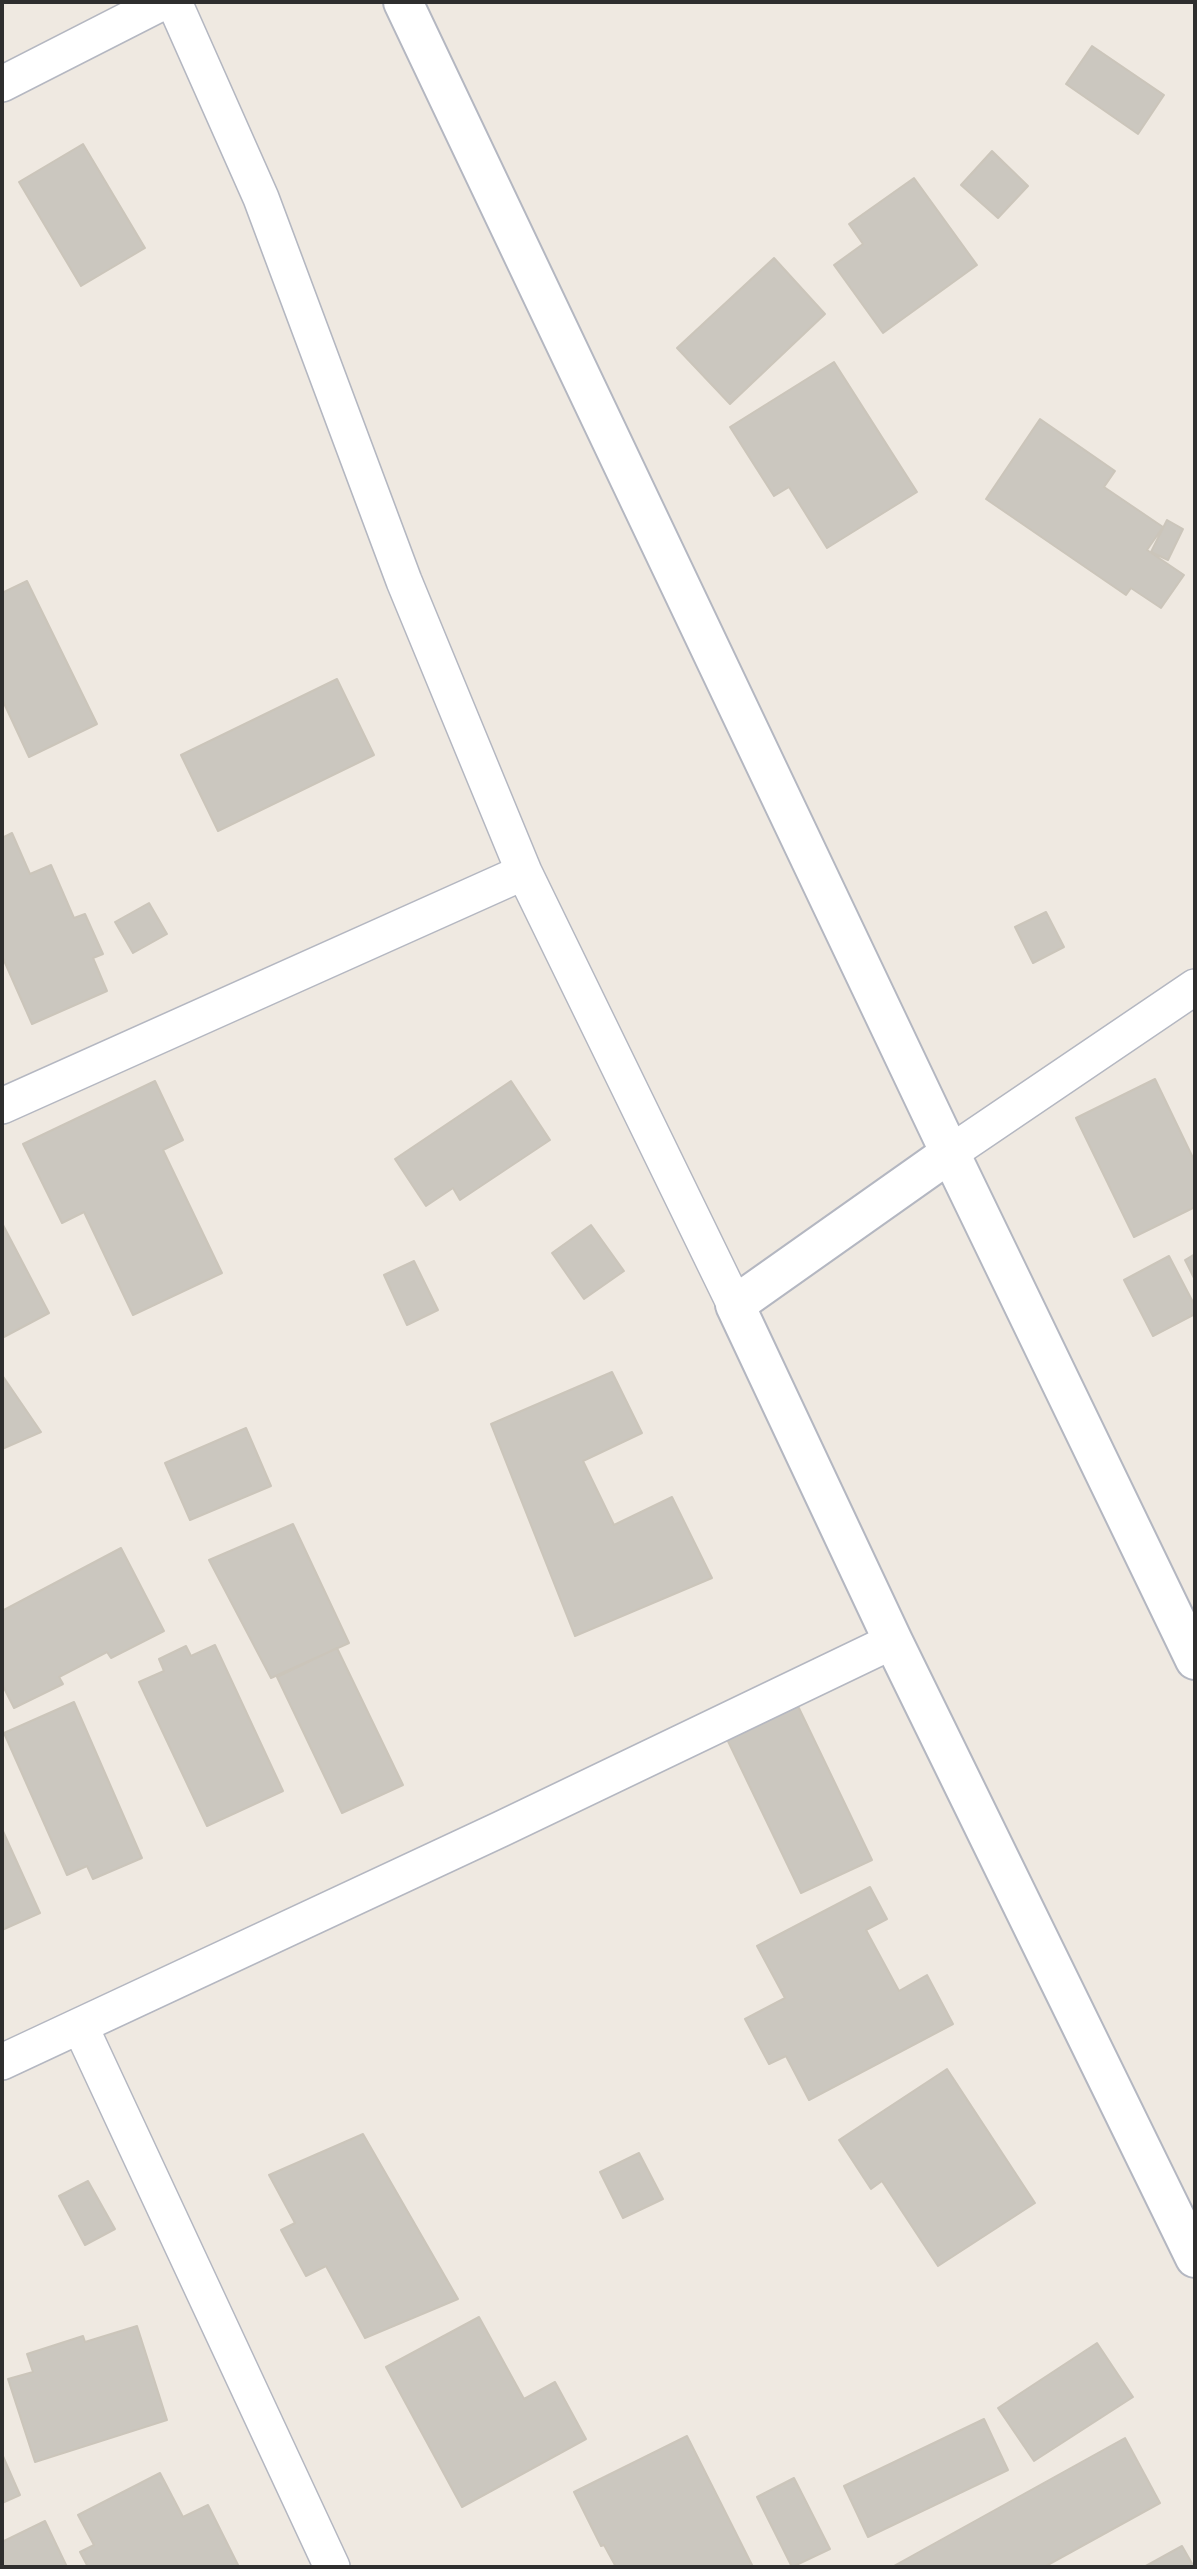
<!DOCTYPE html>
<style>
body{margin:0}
#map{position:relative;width:1197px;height:2569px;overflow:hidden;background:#efe9e1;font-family:"Fira Sans Condensed",sans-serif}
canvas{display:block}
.frame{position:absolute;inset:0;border:4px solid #2e2e2e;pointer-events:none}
</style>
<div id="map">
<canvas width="1197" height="2569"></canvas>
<div class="frame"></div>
</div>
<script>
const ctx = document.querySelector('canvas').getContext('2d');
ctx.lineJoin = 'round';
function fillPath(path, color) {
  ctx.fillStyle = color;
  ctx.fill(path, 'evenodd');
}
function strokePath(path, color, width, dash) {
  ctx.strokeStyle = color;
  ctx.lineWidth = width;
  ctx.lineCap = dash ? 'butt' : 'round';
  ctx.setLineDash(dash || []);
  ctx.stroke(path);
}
const building = new Path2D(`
 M 1092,46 L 1164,95 L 1138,134 L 1066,84 Z
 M 83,144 L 145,248 L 81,286 L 19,182 Z
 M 992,151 L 1028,186 L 998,218 L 961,185 Z
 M 914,178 L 977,265 L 883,333 L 834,265 L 863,244 L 849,224 Z
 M 774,258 L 825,314 L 730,404 L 677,348 Z
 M 834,362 L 917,492 L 827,548 L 789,487 L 774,496 L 730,427 Z
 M 1040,419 L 1115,471 L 1104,487 L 1163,527 L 1147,550 L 1184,575 L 1161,608 L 1131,588 L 1126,595 L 986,499 Z
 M 1167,520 L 1183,529 L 1168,560 L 1151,552 Z
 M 27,581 L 97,724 L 29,757 L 2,699 L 2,593 Z
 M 337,679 L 374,755 L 218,831 L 181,755 Z
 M 12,833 L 30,874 L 51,865 L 74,918 L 85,914 L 103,954 L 93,958 L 107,991 L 32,1024 L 2,956 L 2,838 Z
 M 149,903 L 167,934 L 133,953 L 115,922 Z
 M 1046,912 L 1064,947 L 1033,963 L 1015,927 Z
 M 1155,1079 L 1195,1162 L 1195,1207 L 1134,1237 L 1076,1118 Z
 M 155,1081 L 183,1140 L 163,1150 L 222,1273 L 133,1315 L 84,1212 L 62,1223 L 23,1144 Z
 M 511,1081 L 550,1140 L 460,1200 L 453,1188 L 426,1206 L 395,1159 Z
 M 2,1223 L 49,1313 L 2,1338 Z
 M 591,1225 L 624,1271 L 584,1299 L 552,1253 Z
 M 1195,1254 L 1195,1280 L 1185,1260 Z
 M 1169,1256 L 1195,1306 L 1195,1314 L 1153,1336 L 1124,1280 Z
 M 414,1261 L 438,1310 L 407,1325 L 384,1275 Z
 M 612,1372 L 642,1433 L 583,1461 L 614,1525 L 672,1497 L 712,1578 L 575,1636 L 491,1424 Z
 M 2,1375 L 41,1432 L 2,1449 Z
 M 246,1428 L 271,1486 L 190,1520 L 165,1463 Z
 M 293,1524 L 349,1643 L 271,1678 L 209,1560 Z
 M 121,1548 L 164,1631 L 111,1658 L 107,1652 L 59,1677 L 63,1684 L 14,1708 L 2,1684 L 2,1611 Z
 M 215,1645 L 283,1791 L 207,1826 L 139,1682 L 164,1671 L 159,1659 L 186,1646 L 191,1656 Z
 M 337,1648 L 403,1785 L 342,1813 L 277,1677 Z
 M 74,1702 L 142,1858 L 93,1879 L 87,1866 L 67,1875 L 4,1733 Z
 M 796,1702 L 872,1860 L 801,1893 L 725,1735 Z
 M 2,1829 L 40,1913 L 2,1930 Z
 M 870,1887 L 887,1919 L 866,1930 L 899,1991 L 927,1975 L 953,2024 L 809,2100 L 786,2056 L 769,2064 L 745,2019 L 785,1998 L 757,1946 Z
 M 947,2069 L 1035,2203 L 938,2266 L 882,2181 L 871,2189 L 839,2140 Z
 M 363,2134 L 458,2299 L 365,2338 L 326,2266 L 306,2276 L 281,2230 L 295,2223 L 269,2175 Z
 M 639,2153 L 663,2199 L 623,2218 L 600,2172 Z
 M 88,2181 L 115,2229 L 85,2245 L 59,2196 Z
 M 479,2317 L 524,2399 L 555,2382 L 586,2439 L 462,2507 L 386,2367 Z
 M 137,2326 L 167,2420 L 35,2462 L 8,2379 L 33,2372 L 27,2354 L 83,2336 L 85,2342 Z
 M 1097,2343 L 1133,2397 L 1034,2461 L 998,2408 Z
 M 984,2419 L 1008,2470 L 868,2537 L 844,2486 Z
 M 687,2436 L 753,2567 L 616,2567 L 604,2545 L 601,2546 L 574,2492 Z
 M 1125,2438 L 1160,2503 L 1044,2567 L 892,2567 Z
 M 2,2454 L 20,2495 L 2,2503 Z
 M 160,2473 L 183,2517 L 208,2505 L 239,2567 L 88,2567 L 80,2552 L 94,2545 L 78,2515 Z
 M 794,2478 L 830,2549 L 792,2567 L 757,2497 Z
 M 45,2521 L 67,2567 L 2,2567 L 2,2542 Z
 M 1182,2546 L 1194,2567 L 1144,2567 Z`);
fillPath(building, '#cbc7bf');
strokePath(building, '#cbc5ba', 2);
const street = new Path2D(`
 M 174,2 L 261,198 L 404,581 L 524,872 L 735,1305
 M 2,84 L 163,2
 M 2,1106 L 524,872
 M 950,1153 L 1195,987
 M 81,2028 L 332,2567
 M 2,2062 L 501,1829 L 893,1641`);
const secondary = new Path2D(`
 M 403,2 L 950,1153 L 1195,1660
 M 950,1153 L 735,1305 L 893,1641 L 1195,2258`);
strokePath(street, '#b4b7c1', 38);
strokePath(secondary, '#b4b7c1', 42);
strokePath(street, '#fff', 35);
strokePath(secondary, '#fff', 38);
</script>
